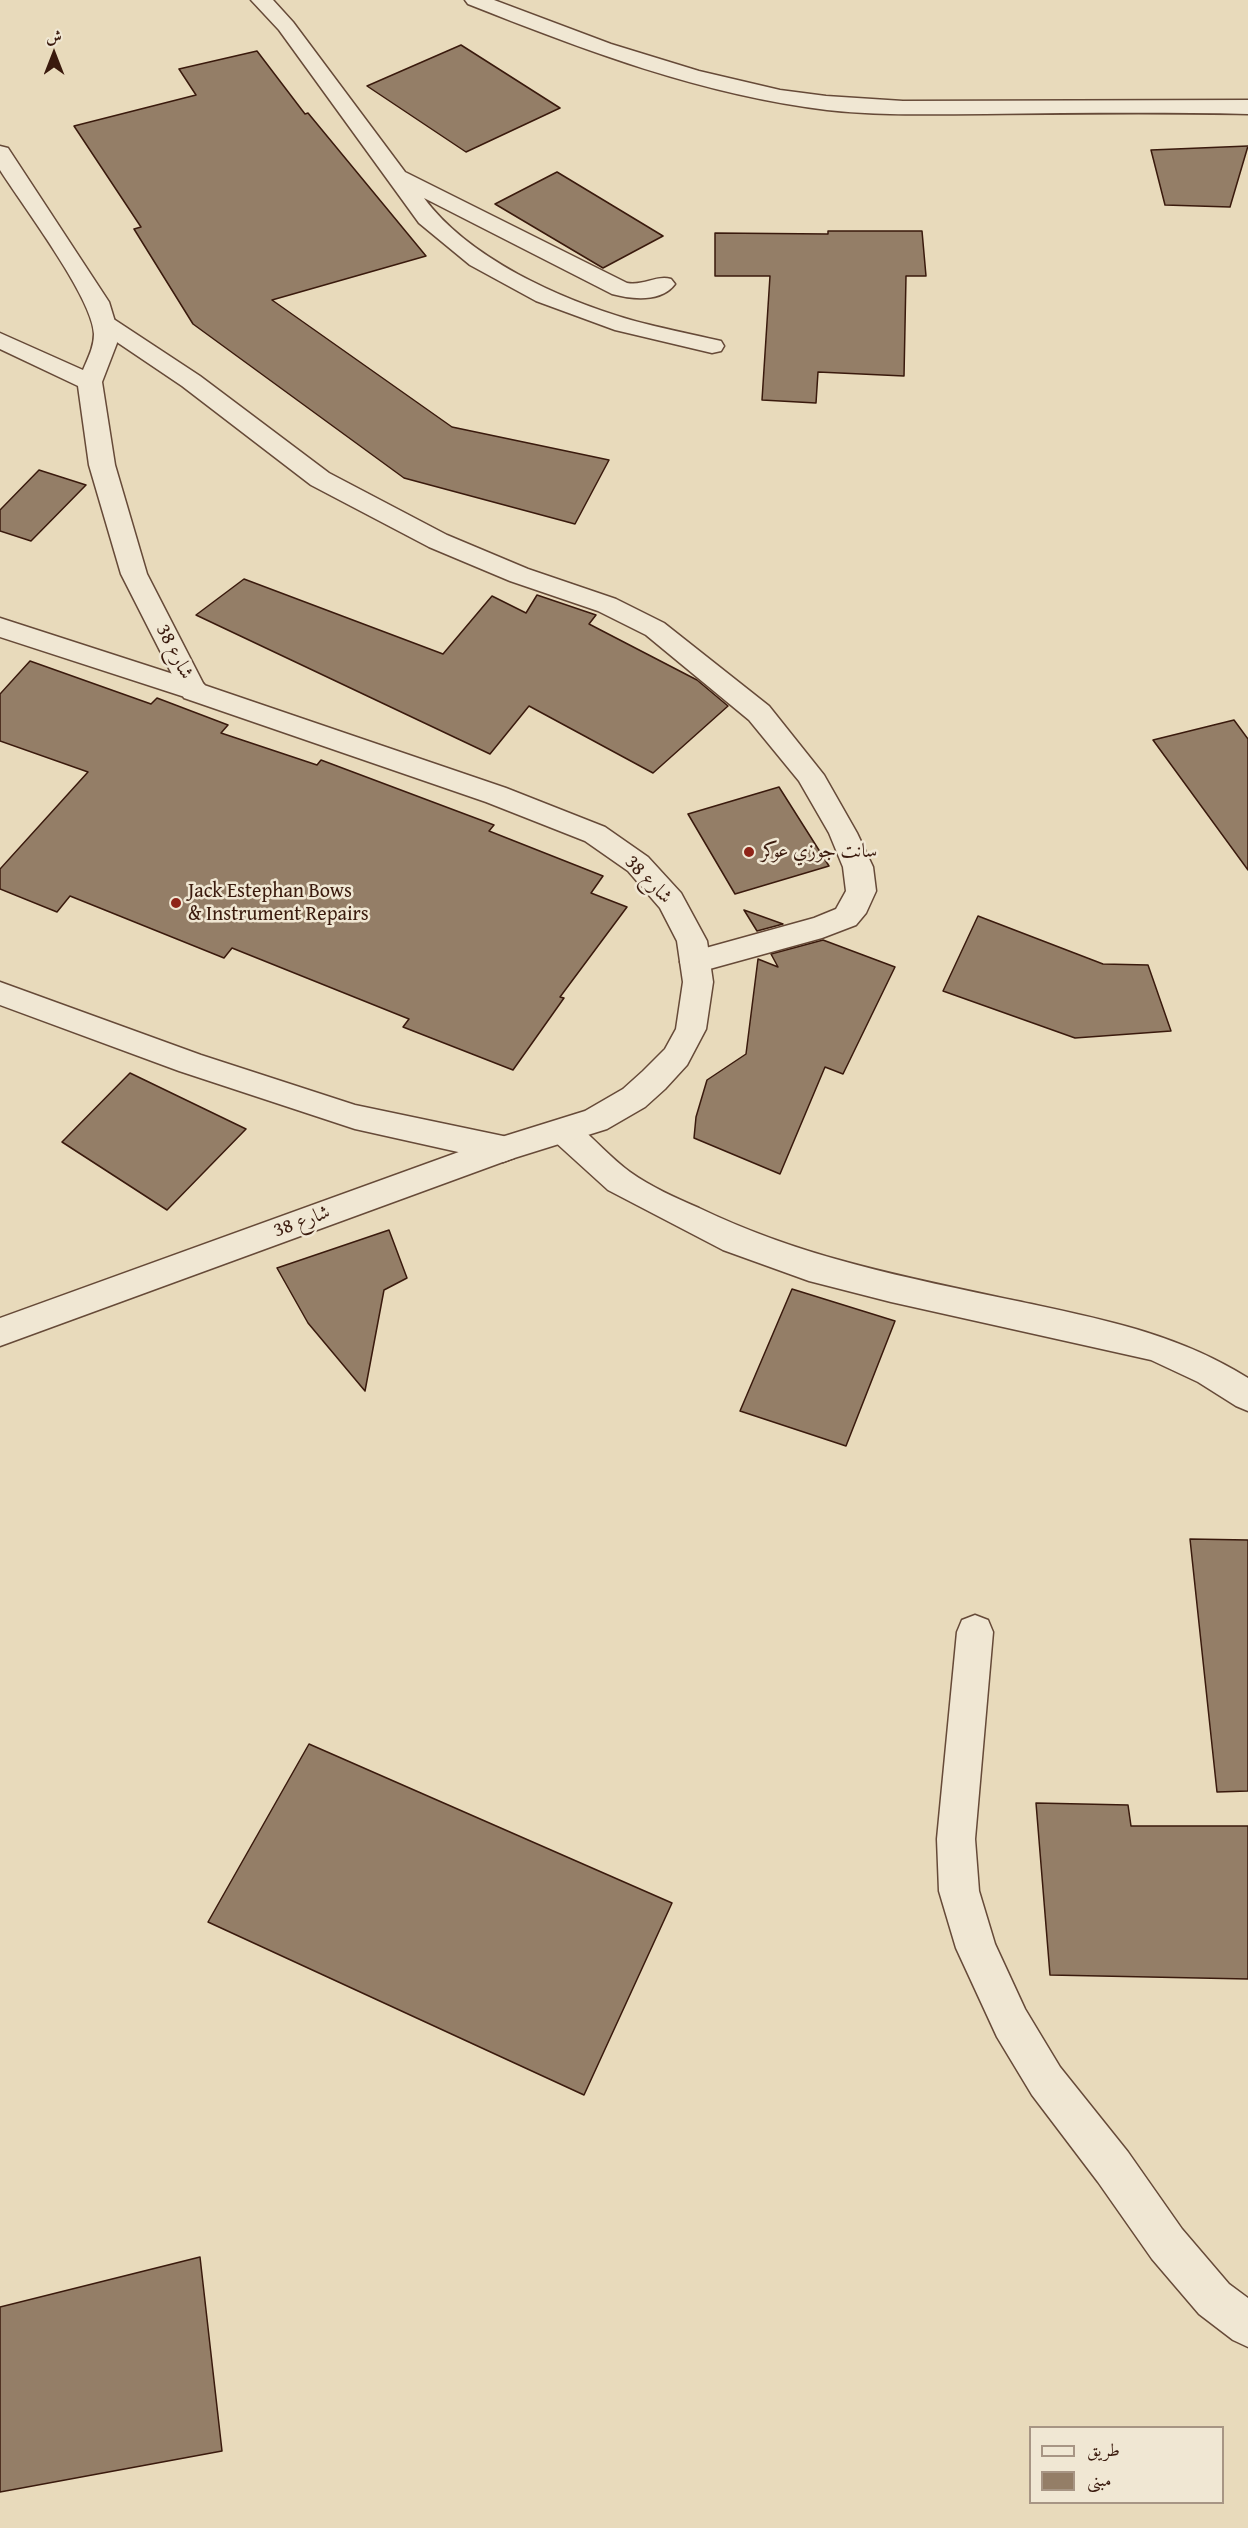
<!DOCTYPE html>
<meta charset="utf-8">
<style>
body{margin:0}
#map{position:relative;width:1248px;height:2528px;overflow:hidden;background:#e8dabb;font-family:"Gentium Book Plus",Amiri,serif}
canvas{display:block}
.legend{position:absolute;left:1029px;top:2426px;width:195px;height:78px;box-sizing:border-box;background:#f0e7d3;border:2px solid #a79584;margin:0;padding:8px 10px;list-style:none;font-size:18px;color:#3a1a0d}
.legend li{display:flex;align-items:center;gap:12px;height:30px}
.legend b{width:30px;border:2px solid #a79584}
.north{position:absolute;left:24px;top:24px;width:60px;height:60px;-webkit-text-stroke:4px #f0e7d3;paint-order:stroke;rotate:0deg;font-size:16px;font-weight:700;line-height:24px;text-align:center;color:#3a1a0d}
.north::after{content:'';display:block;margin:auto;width:21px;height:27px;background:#3a1a0d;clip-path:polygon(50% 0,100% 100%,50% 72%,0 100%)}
</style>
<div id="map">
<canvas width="1248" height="2528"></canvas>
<ul class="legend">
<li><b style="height:8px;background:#f0e7d3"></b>طريق</li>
<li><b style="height:16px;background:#947e67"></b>مبنى</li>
</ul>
<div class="north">ش</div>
</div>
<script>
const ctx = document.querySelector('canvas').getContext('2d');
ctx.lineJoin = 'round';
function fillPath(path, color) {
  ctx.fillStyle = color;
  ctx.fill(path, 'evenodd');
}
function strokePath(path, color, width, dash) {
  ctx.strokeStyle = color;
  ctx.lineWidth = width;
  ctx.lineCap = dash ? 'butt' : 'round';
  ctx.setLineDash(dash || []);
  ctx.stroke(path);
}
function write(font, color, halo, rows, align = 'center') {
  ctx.font = font + ' "Gentium Book Plus",Amiri,serif';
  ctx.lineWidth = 5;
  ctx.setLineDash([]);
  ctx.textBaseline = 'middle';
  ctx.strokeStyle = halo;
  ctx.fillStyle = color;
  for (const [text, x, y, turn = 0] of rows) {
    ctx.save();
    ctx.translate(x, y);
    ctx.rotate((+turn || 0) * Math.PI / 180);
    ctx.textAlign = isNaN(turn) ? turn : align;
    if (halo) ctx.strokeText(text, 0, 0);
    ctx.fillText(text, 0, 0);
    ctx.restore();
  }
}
const building = new Path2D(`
 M 461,45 L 560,108 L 466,152 L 367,86 Z
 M 257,51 L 305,114 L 308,113 L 426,256 L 272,300 L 452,427 L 609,460 L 575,524 L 404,478 L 193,324 L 134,229 L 141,227 L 74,126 L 196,95 L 179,69 Z
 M 1248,146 L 1230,207 L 1165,205 L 1151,150 Z
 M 557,172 L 663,236 L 603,268 L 495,204 Z
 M 828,231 L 922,231 L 926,276 L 906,276 L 904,376 L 818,372 L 816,403 L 762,400 L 770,276 L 715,276 L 715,233 L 828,234 Z
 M 39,470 L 86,485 L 31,541 L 0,531 L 0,510 Z
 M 244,579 L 443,654 L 492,596 L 526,613 L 537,595 L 596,615 L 589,624 L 697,680 L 728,706 L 653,773 L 529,706 L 490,754 L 196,615 Z
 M 30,661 L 151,704 L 157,698 L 228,725 L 221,733 L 317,765 L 321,760 L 494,825 L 489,831 L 603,876 L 591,893 L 627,907 L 560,997 L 564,998 L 513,1070 L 403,1027 L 409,1019 L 232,948 L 224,958 L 70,896 L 57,912 L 0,889 L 0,869 L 88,772 L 0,741 L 0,694 Z
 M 1234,720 L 1248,739 L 1248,870 L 1153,740 Z
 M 779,787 L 829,866 L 735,894 L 688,814 Z
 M 744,910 L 783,924 L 757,931 Z
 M 978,916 L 1103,964 L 1148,965 L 1171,1031 L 1075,1038 L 943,991 Z
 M 823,940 L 895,967 L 843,1074 L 825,1067 L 780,1174 L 694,1138 L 696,1117 L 707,1080 L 746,1054 L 758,959 L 778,967 L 771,954 Z
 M 130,1073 L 246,1129 L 167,1210 L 62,1142 Z
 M 389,1230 L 407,1278 L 384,1290 L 365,1391 L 308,1323 L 277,1268 Z
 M 792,1289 L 895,1321 L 846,1446 L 740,1411 Z
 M 1190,1539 L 1248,1540 L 1248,1791 L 1217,1792 Z
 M 309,1744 L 672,1903 L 584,2095 L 208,1922 Z
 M 1036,1803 L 1128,1805 L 1131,1826 L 1248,1826 L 1248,1979 L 1050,1975 Z
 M 200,2257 L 222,2451 L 0,2492 L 0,2307 Z`);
fillPath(building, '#947e67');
strokePath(building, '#3a1a0d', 1.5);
const minor = new Path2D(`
 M 251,0 L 273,0 L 293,22 L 405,172 L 627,283 C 644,286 656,275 671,279 L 675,284 C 661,303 631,299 612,294 L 424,198 C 469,259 560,299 631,320 C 660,328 691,334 721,341 L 724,346 L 721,351 L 712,353 L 615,330 L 536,301 L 470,265 L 419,223 L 279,30 Z
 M 107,318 L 115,320 L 200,376 L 329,473 L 447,535 L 528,569 L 616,599 L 664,623 L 769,706 L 824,775 L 857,833 L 873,867 L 876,891 L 866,913 L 856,925 L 822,938 L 695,973 L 684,970 L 680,962 L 684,954 L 814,918 L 836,909 L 846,891 L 843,867 L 829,833 L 799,781 L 749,720 L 646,635 L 598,611 L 510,581 L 429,547 L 311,485 L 182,386 L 99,330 L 95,325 L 99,320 Z
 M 0,618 L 204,684 L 208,691 L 204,698 L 194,700 L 0,637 Z
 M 0,982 L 201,1055 L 355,1105 L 503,1136 L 514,1140 L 519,1149 L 514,1158 L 503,1162 L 355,1129 L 179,1071 L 0,1005 Z
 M 565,1120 L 576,1123 C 594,1139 611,1158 630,1172 C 651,1187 676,1198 699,1208 C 800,1257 907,1278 1017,1301 C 1100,1319 1174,1332 1248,1378 L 1248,1411 L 1236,1406 L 1198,1382 L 1151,1360 L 891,1302 L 809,1281 L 723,1250 L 608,1190 L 554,1141 L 549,1132 L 554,1123 Z
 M 975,1615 L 988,1620 L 993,1632 L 975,1839 L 979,1891 L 995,1944 L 1025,2009 L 1060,2067 L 1128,2152 L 1182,2229 L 1229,2284 L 1248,2298 L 1248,2347 L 1233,2340 L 1199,2314 L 1152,2259 L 1098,2182 L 1032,2095 L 997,2037 L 956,1948 L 939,1891 L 937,1839 L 957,1632 L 962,1620 Z`);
const tertiary = new Path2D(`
 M 465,0 L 494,0 L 611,44 L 699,71 L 780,90 L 826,96 L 903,101 L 1248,100 L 1248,114 C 1160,112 1073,113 985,114 C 933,114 880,116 827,110 C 702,95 584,50 468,4 Z
 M 0,146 L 8,148 L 109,302 L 116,325 L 117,343 L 102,382 L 115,465 L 147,574 L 204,685 L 506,788 L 605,827 L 648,857 L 681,893 L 707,941 L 713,982 L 706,1029 L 687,1065 L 665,1089 L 645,1107 L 607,1129 L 511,1159 L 0,1346 L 0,1318 L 492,1140 L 585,1111 L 623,1089 L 643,1071 L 665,1049 L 676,1029 L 683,982 L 677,941 L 660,908 L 628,871 L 585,841 L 486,802 L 184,698 L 121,574 L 89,465 L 78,386 L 0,349 L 0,333 L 83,370 C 88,358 94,347 94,334 C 93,298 22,205 0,170 Z`);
strokePath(minor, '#664a38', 3);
strokePath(tertiary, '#664a38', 3);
fillPath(minor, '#f0e7d3');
fillPath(tertiary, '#f0e7d3');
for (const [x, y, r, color] of [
 [749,852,6,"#8f2418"],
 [176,903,6,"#8f2418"]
]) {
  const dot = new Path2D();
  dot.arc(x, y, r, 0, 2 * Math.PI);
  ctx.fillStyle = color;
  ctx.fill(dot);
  strokePath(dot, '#f0e7d3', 2);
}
write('20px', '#3a1a0d', '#f0e7d3', [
 ["شارع 38",174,652,63],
 ["شارع 38",648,880,46],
 ["شارع 38",302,1222,-20]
]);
write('20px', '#3a1a0d', '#f0e7d3', [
 ["سانت جوزي عوكر",761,852],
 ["Jack Estephan Bows",188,892],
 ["& Instrument Repairs",188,915]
], 'left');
</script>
